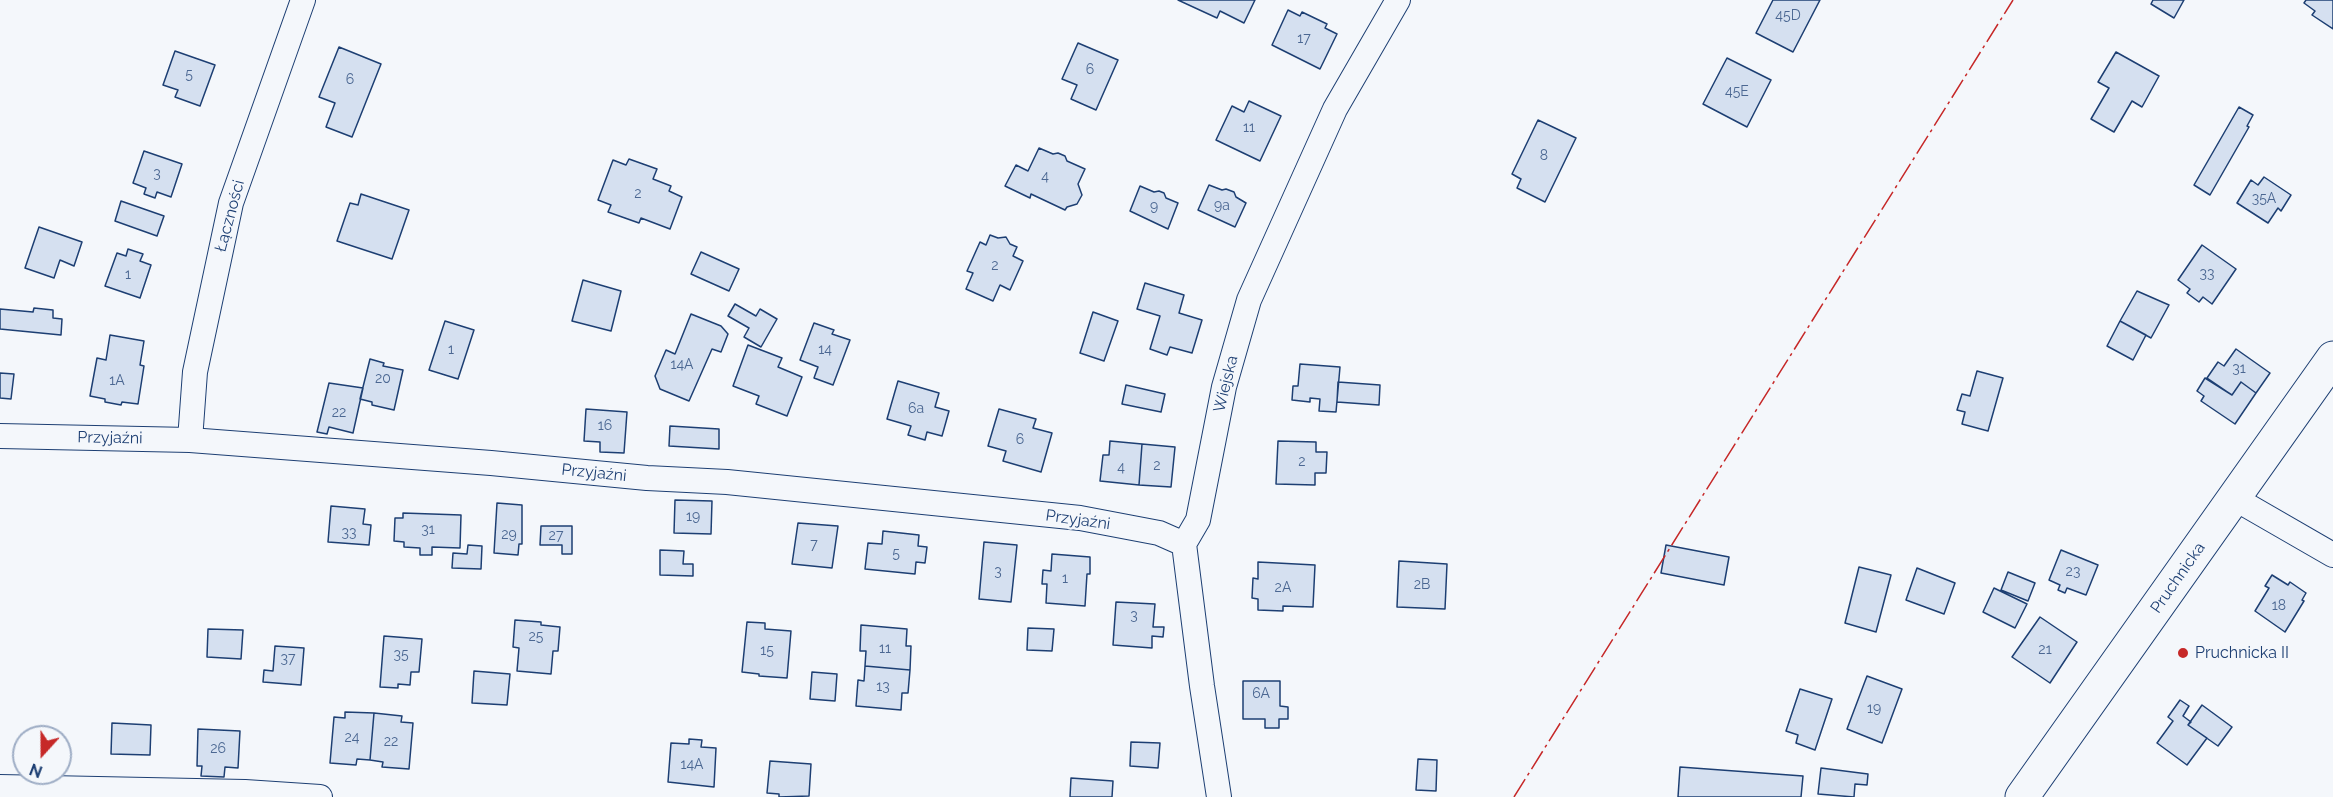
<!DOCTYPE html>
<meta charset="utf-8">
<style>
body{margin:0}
#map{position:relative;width:2333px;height:797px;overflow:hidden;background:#f4f7fb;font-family:Raleway,sans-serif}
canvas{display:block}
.north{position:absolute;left:12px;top:725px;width:60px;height:60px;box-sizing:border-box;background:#f4f7fb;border:2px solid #9eadc5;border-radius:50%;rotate:201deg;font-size:16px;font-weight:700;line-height:24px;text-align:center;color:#1d3f73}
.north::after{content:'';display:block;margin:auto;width:21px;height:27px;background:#c62828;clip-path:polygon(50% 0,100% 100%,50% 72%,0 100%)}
</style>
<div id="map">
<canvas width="2333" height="797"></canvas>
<div class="north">N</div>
</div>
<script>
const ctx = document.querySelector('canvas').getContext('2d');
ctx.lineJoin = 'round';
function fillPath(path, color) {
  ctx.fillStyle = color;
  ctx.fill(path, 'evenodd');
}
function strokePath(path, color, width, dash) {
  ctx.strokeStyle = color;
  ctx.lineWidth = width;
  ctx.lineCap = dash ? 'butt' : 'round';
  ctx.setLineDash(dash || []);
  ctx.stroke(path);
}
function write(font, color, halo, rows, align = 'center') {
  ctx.font = font + ' Raleway,sans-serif';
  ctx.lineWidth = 4.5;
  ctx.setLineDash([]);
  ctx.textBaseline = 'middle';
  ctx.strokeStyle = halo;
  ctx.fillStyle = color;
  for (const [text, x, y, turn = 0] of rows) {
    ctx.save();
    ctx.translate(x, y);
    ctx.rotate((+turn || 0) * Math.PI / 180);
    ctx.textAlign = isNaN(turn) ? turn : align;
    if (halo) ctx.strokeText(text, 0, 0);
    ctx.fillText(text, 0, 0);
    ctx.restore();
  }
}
const building = new Path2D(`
 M 1178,0 L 1255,0 L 1244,23 L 1220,11 L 1217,18 Z
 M 1773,0 L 1820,0 L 1793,52 L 1756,33 Z
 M 2153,0 L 2184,0 L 2174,18 L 2151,4 Z
 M 2306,0 L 2333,0 L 2333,29 L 2312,15 L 2315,11 L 2304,3 Z
 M 1288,10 L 1300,16 L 1302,12 L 1327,24 L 1325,28 L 1337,34 L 1320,69 L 1272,45 Z
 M 1078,43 L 1118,60 L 1096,110 L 1071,99 L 1077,85 L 1062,79 Z
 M 339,47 L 381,64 L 352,137 L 326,127 L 335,103 L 319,97 Z
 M 175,51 L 215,65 L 200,106 L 175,97 L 178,90 L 163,85 Z
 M 2116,52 L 2159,76 L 2142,107 L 2132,101 L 2114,132 L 2091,119 L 2109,88 L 2098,82 Z
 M 1727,58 L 1771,80 L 1747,127 L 1703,104 Z
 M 1249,101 L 1281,116 L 1260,161 L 1216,140 L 1232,106 L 1244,112 Z
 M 2239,107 L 2253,115 L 2247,126 L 2249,127 L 2210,195 L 2194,185 Z
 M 1538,120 L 1576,138 L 1545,202 L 1517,188 L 1521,179 L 1512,174 Z
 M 1039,148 L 1053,154 L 1058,153 L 1065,156 L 1067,161 L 1085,169 L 1078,184 L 1082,195 L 1077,204 L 1067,207 L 1065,210 L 1031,194 L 1030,198 L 1005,186 L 1016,165 L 1028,171 Z
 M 144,151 L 182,164 L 171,197 L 157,192 L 155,198 L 144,194 L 146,188 L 133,183 Z
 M 629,159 L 657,169 L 653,179 L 671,186 L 669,191 L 682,197 L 670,229 L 641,218 L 639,223 L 608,212 L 611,205 L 598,200 L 613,160 L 626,165 Z
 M 2264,177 L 2291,195 L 2281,211 L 2278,208 L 2268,223 L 2237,203 L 2251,180 L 2258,185 Z
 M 1209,185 L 1222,190 L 1226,189 L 1234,192 L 1236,197 L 1246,203 L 1235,227 L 1198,210 Z
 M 1140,186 L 1154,192 L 1159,191 L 1164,193 L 1166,198 L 1178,203 L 1168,229 L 1130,211 Z
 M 361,194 L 409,210 L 392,259 L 337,241 L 350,203 L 358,205 Z
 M 121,201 L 164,216 L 157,236 L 115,221 Z
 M 39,227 L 82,242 L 74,266 L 60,260 L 54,278 L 25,268 Z
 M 990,235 L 998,238 L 1006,237 L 1010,244 L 1017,247 L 1013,256 L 1023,261 L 1010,290 L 1000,285 L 993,301 L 966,289 L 973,273 L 967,271 L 980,242 L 986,245 Z
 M 2202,245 L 2236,269 L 2212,304 L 2203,297 L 2199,302 L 2187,293 L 2190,289 L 2178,280 Z
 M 128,249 L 143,254 L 140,261 L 151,265 L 140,298 L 105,286 L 117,253 L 126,256 Z
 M 701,252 L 739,269 L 729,291 L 691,274 Z
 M 583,280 L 621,291 L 611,331 L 572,321 Z
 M 1145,283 L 1184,295 L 1179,313 L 1202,320 L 1192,353 L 1170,347 L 1167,355 L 1150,349 L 1160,316 L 1137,309 Z
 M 2137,291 L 2169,305 L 2151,338 L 2120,321 Z
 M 735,304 L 756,316 L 760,309 L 777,319 L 761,347 L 744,337 L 749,328 L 728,316 Z
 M 34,308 L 53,310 L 53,318 L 62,319 L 61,335 L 0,329 L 0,309 L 33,312 Z
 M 1093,312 L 1118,321 L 1104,361 L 1080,353 Z
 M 691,314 L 721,326 L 728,334 L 721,352 L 712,349 L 689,401 L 660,389 L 655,376 L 666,350 L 675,354 Z
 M 445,321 L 474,330 L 458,379 L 429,370 Z
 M 2120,321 L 2146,335 L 2133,360 L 2107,346 Z
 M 814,323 L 834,330 L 832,334 L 850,340 L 833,385 L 814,378 L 818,367 L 800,360 Z
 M 110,335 L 144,341 L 140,365 L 144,366 L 138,404 L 122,402 L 121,405 L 105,402 L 105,399 L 90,396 L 97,358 L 106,360 Z
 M 748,345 L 782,358 L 778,367 L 802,377 L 787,416 L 756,404 L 759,396 L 733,386 Z
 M 2236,349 L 2270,373 L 2256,393 L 2241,382 L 2232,395 L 2207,378 L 2218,362 L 2224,366 Z
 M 370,359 L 384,363 L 383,366 L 403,370 L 394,410 L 372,405 L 372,402 L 360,399 Z
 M 1300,364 L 1340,367 L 1336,412 L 1319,411 L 1320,399 L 1310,398 L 1310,402 L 1292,400 L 1293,386 L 1298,386 Z
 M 1977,371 L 2003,378 L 1988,431 L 1962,424 L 1965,412 L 1957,410 L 1962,394 L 1970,396 Z
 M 0,373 L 14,374 L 11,399 L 0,398 Z
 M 2205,378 L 2232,395 L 2241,382 L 2256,393 L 2235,424 L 2201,401 L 2204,396 L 2197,391 Z
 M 898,381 L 939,393 L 935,407 L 949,411 L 942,436 L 927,432 L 925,440 L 908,435 L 911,426 L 887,419 Z
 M 1338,382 L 1380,385 L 1379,405 L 1337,402 Z
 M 329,383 L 363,388 L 353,433 L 329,427 L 327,434 L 317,432 Z
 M 1126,385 L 1165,394 L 1161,412 L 1122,404 Z
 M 586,409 L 627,412 L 624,453 L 600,452 L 600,442 L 584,441 Z
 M 999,409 L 1036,419 L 1033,428 L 1052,433 L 1041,472 L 1003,461 L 1006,451 L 988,446 Z
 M 670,426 L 719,429 L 719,449 L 669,446 Z
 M 1110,441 L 1142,444 L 1139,485 L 1100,481 L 1103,455 L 1109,455 Z
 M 1278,441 L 1316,442 L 1316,452 L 1327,452 L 1326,473 L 1315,473 L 1315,485 L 1276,484 Z
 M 1142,444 L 1175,447 L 1171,487 L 1139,485 Z
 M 675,500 L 712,501 L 711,534 L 674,533 Z
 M 497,503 L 522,505 L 522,544 L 519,544 L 518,555 L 494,553 Z
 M 331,506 L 365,509 L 363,524 L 371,525 L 369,545 L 328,542 Z
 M 403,513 L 461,515 L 460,548 L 432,547 L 432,555 L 420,555 L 420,548 L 404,547 L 404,542 L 394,541 L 395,518 L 403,518 Z
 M 798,523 L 838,526 L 832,568 L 792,564 Z
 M 541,526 L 572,526 L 572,554 L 562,554 L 562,545 L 540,545 Z
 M 883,531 L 919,535 L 918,546 L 927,547 L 925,563 L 916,562 L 915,574 L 865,569 L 868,543 L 882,544 Z
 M 984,542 L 1017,545 L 1011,602 L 979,599 Z
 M 468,545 L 482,546 L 481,569 L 452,568 L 453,553 L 467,554 Z
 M 1666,545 L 1729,557 L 1724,585 L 1661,573 Z
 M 660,550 L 684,551 L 683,564 L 693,564 L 693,576 L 660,575 Z
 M 2061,550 L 2098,565 L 2086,595 L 2067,588 L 2065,593 L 2058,590 L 2060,585 L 2049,580 Z
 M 1052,554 L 1090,557 L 1090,574 L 1087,574 L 1085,606 L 1046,603 L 1047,584 L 1042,584 L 1043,570 L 1051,571 Z
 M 1399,561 L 1447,564 L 1445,609 L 1397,607 Z
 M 1258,562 L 1315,565 L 1313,607 L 1283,606 L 1283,611 L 1258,610 L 1258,599 L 1252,598 L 1253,578 L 1258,579 Z
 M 1859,567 L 1891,575 L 1876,632 L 1845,623 Z
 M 1917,568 L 1955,583 L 1944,614 L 1906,600 Z
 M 2008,572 L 2035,583 L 2028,601 L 2001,590 Z
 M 2272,575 L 2288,585 L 2290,582 L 2306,593 L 2302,600 L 2304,601 L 2285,632 L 2255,611 L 2269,588 L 2265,586 Z
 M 1994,588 L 2027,604 L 2015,628 L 1983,612 Z
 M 1116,602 L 1155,604 L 1153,627 L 1164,627 L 1163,637 L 1152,636 L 1152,648 L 1113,645 Z
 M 2040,617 L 2077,642 L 2050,683 L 2012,657 Z
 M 515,620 L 541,622 L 541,625 L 560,627 L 558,651 L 553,651 L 551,674 L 517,671 L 519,648 L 513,647 Z
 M 747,622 L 765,623 L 765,629 L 791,631 L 787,678 L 759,676 L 759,674 L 742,672 Z
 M 861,625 L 907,629 L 906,646 L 911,646 L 910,670 L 865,666 L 866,651 L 860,651 Z
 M 1028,628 L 1054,629 L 1052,651 L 1027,650 Z
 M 208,629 L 243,630 L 241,659 L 207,657 Z
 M 384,636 L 422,639 L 419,672 L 411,672 L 410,685 L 398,684 L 398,688 L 380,687 Z
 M 275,646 L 304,648 L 301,685 L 263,682 L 264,670 L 273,671 Z
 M 865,666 L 910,670 L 908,693 L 902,693 L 901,710 L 856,706 L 858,680 L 864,681 Z
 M 474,671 L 510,674 L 507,705 L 472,703 Z
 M 812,672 L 837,674 L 835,701 L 810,699 Z
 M 1867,676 L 1902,689 L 1882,743 L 1847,729 Z
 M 1243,681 L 1280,681 L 1280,706 L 1288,707 L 1288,719 L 1279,719 L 1279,728 L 1265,728 L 1265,719 L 1243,719 Z
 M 1800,689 L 1832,699 L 1815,750 L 1796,743 L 1798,735 L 1786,731 Z
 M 2180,700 L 2189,706 L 2183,716 L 2191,722 L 2188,725 L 2207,738 L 2187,765 L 2157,743 L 2173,721 L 2168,717 Z
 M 2202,705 L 2232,727 L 2218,746 L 2188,725 Z
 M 345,712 L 374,713 L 370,760 L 357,759 L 356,765 L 330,763 L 334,717 L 345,718 Z
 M 374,713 L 402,716 L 401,722 L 413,723 L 409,769 L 382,767 L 383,762 L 370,760 Z
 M 112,723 L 151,725 L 150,755 L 111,754 Z
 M 198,729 L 240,731 L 238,768 L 225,767 L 224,777 L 201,776 L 202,766 L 197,766 Z
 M 689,739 L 702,740 L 701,747 L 716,748 L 714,787 L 668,782 L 671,743 L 689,744 Z
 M 1131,742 L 1160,743 L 1158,768 L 1130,766 Z
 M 1418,759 L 1437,760 L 1436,791 L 1416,790 Z
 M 770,761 L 811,764 L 809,796 L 779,797 L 779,794 L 767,793 Z
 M 1680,767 L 1803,776 L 1801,797 L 1678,797 Z
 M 1821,768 L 1868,774 L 1867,785 L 1855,784 L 1854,797 L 1818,794 Z
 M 1071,778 L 1113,781 L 1112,797 L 1070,797 Z`);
fillPath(building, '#d5e0f0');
strokePath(building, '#1d3f73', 1.5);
const street = new Path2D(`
 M 0,436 L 190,440 L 491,463 L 647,478 L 727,482 L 1080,518 L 1159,533 L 1184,544
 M 190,440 L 195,372 L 231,203 L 303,0
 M 2234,498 L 2333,555
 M 0,787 L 245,792 L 320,797
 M 1219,797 L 1202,686 L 1184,544 L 1198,520 L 1224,387 L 1249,300 L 1335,109 L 1398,0`);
const secondary = new Path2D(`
 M 2022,797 L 2333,358`);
strokePath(street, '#1d3f73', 26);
strokePath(secondary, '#1d3f73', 35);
strokePath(street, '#f4f7fb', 24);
strokePath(secondary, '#f4f7fb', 33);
strokePath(new Path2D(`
 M 1514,797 L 2013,0`), '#c62828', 1.5, [21, 4.5, 3, 4.5]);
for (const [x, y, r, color] of [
 [2183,653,6,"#c62828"]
]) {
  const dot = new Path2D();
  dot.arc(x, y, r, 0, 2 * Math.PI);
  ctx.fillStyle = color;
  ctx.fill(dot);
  strokePath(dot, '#f4f7fb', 2);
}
write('14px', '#4b6792', null, [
 ["45D",1788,16],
 ["17",1304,39],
 ["6",1090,70],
 ["5",189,75],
 ["6",350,80],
 ["45E",1737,92],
 ["11",1249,128],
 ["8",1544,156],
 ["3",157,174],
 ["4",1045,177],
 ["2",638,194],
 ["35A",2264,199],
 ["9a",1222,206],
 ["9",1154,207],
 ["2",995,266],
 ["33",2207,274],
 ["1",128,275],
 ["1",451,350],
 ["14",825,350],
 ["14A",682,365],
 ["31",2239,369],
 ["20",383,379],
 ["1A",117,381],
 ["6a",916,409],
 ["22",339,413],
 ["16",605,426],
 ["6",1020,440],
 ["2",1302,462],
 ["2",1157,466],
 ["4",1121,468],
 ["19",693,517],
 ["31",428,530],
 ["33",349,533],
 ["29",509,535],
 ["27",556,536],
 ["7",814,545],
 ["5",896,554],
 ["3",998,572],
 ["23",2073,572],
 ["1",1065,579],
 ["2B",1422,585],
 ["2A",1283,588],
 ["18",2279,606],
 ["3",1134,616],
 ["25",536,637],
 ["11",885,649],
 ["21",2045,650],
 ["15",767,651],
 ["35",401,655],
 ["37",288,659],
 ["13",883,687],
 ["6A",1261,694],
 ["19",1874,709],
 ["24",352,738],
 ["22",391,742],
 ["26",218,749],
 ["14A",692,765]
]);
write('16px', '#1d3f73', '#f4f7fb', [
 ["Łączności",230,216,-75],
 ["Wiejska",1226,384,-76],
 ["Przyjaźni",110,438,1],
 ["Przyjaźni",594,473,6],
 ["Przyjaźni",1078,520,8],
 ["Pruchnicka",2178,578,-55]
]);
write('16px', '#1d3f73', '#f4f7fb', [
 ["Pruchnicka II",2195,653]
], 'left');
</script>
